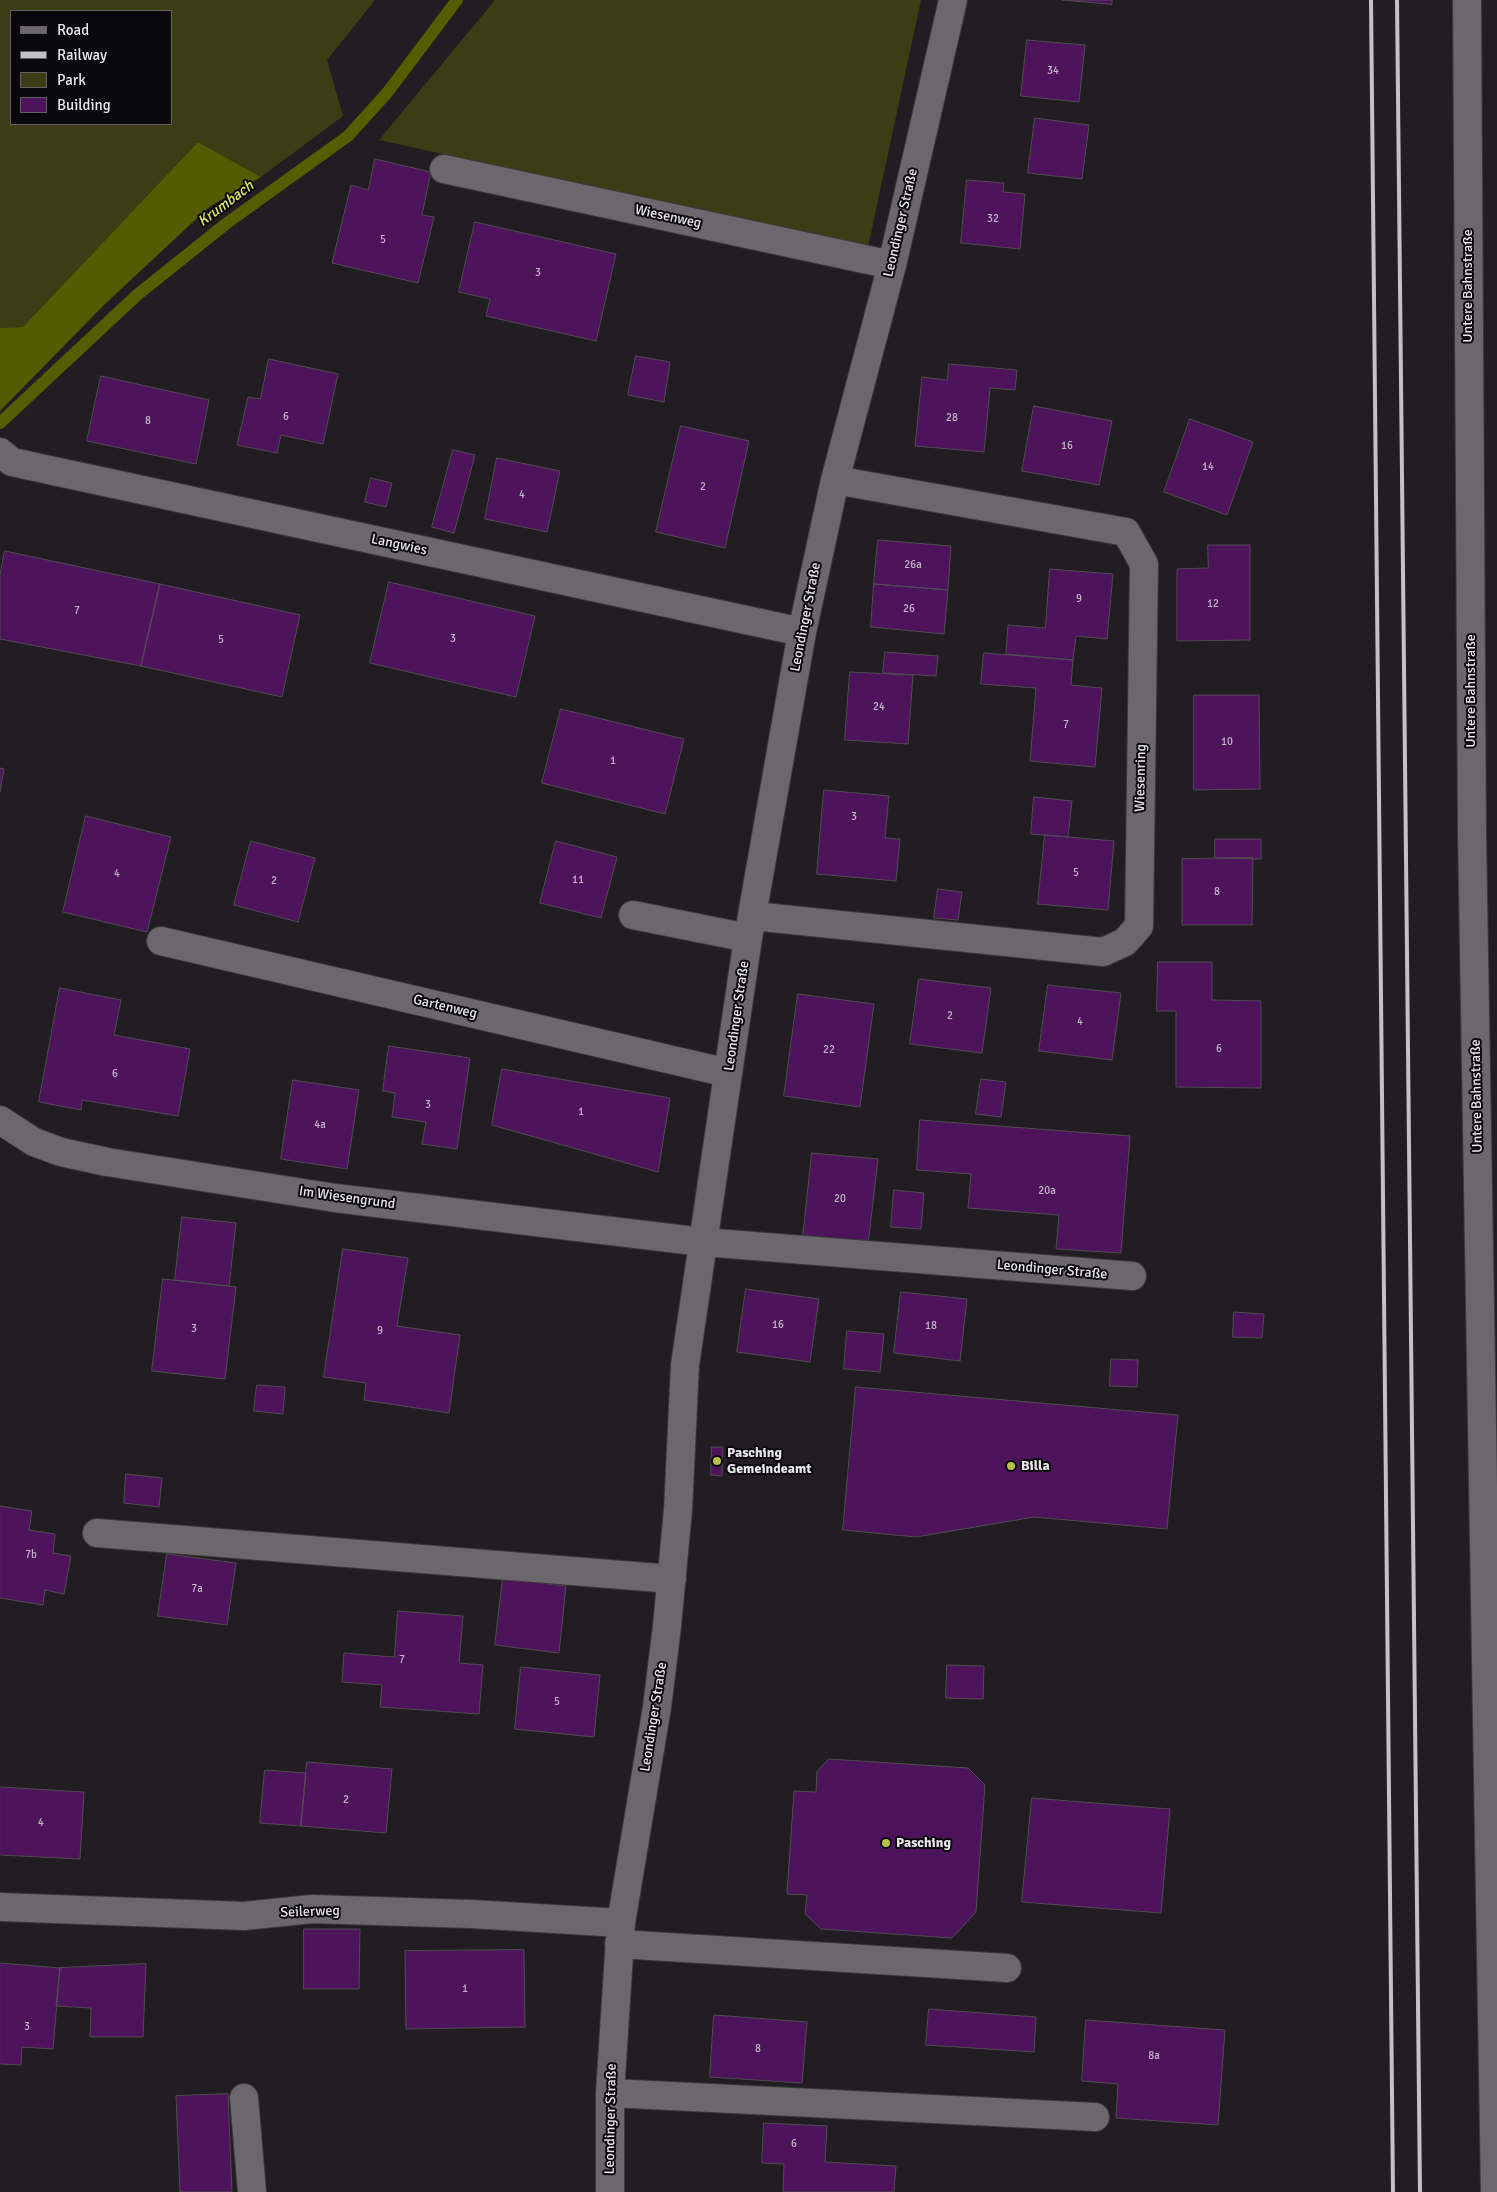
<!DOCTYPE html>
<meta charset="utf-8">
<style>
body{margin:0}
#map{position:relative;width:1497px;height:2192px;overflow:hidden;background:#211d22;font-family:Signika,sans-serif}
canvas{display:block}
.legend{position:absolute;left:10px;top:10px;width:162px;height:115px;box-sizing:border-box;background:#09080a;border:1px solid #636164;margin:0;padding:6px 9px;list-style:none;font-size:15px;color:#eae7ea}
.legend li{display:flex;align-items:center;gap:10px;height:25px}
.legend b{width:25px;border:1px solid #636164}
</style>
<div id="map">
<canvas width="1497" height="2192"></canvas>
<ul class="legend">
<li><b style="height:6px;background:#6b676d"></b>Road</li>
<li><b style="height:6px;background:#c4c1c4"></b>Railway</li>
<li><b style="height:14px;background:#3b3e14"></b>Park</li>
<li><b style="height:14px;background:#4d145c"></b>Building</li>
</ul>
</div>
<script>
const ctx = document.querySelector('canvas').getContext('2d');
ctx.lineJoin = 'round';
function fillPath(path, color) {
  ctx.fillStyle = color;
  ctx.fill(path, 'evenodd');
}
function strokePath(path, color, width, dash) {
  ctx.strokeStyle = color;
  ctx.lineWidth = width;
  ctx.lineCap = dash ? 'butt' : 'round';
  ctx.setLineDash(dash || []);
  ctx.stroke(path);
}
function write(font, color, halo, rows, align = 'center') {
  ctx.font = font + ' Signika,sans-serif';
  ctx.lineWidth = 4;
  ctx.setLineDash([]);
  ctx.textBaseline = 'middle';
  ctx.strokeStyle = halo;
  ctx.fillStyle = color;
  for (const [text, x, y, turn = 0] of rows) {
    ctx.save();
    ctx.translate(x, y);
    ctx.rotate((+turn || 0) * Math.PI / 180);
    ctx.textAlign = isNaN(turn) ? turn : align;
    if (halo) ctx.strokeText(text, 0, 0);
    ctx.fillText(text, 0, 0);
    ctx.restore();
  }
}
fillPath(new Path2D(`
 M 0,0 L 375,0 L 327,60 L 343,116 L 261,177 L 198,142 L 23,327 L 0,328 ZM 11,11 L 171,11 L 171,124 L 11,124 Z
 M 495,0 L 921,0 L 868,247 L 379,140 Z`), '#3b3e14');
fillPath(new Path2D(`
 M 198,142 L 261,177 L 209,207 L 104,305 L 0,411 L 0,328 L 23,327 Z`), '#555b00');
strokePath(new Path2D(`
 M 0,423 L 137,295 L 227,223 L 348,136 L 387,93 L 457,0`), '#565c00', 12);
const building = new Path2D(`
 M 1062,0 L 1112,0 L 1112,4 Z
 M 1027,40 L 1085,45 L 1079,102 L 1021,96 Z
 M 1035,118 L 1089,125 L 1082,179 L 1028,173 Z
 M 375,159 L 431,172 L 422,215 L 434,217 L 418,283 L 332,263 L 351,185 L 368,190 Z
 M 967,180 L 1004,183 L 1003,192 L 1025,194 L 1020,249 L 961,243 Z
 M 475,222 L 616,254 L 596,341 L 486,316 L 490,299 L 459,292 Z
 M 636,356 L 670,362 L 664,402 L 628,395 Z
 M 269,359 L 338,374 L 323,444 L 281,435 L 277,453 L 237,445 L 248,397 L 260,399 Z
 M 949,364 L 1017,370 L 1015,390 L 990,388 L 984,452 L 915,446 L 922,377 L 947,380 Z
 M 101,376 L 209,400 L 196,464 L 87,441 Z
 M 1034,406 L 1112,421 L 1099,485 L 1022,471 Z
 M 1190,419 L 1253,442 L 1227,515 L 1164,492 Z
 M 681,426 L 749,441 L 725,548 L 656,532 Z
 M 453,450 L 475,455 L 454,533 L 432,527 Z
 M 497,458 L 560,471 L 547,532 L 485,519 Z
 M 371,478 L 392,483 L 386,507 L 365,502 Z
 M 878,540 L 951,546 L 948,590 L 874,584 Z
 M 1208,545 L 1250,545 L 1250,640 L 1177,641 L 1177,569 L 1208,568 Z
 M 5,551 L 160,584 L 141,666 L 0,639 L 0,575 Z
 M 1050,569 L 1113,574 L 1107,639 L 1076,636 L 1073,660 L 1006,654 L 1008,625 L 1045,628 Z
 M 389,582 L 535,616 L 516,697 L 370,663 Z
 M 160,584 L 300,615 L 282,697 L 141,666 Z
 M 874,584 L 948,590 L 944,634 L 871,627 Z
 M 885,652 L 938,656 L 936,676 L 883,673 Z
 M 984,653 L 1073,660 L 1071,685 L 1102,688 L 1095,767 L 1030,761 L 1036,688 L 981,684 Z
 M 850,672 L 913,675 L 908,744 L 845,740 Z
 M 1194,695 L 1259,695 L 1260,789 L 1194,790 Z
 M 561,709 L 684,739 L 665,814 L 542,783 Z
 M 0,768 L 4,769 L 0,792 Z
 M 824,790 L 889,796 L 885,838 L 900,839 L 896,881 L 817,874 Z
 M 1034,797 L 1072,801 L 1068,837 L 1031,834 Z
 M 86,816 L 171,837 L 147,932 L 63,912 Z
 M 1045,835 L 1114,841 L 1108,910 L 1038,904 Z
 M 1215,839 L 1261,839 L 1261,859 L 1215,858 Z
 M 251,841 L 315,858 L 298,922 L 234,905 Z
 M 556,841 L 617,857 L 601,918 L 540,903 Z
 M 1253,858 L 1252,925 L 1182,925 L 1182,859 Z
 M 938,889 L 962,892 L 958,920 L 934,918 Z
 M 1158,962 L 1212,962 L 1212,1000 L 1261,1001 L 1261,1088 L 1176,1087 L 1176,1011 L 1157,1011 Z
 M 919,979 L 991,988 L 982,1053 L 910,1044 Z
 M 1048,985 L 1121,993 L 1112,1060 L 1039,1051 Z
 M 60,988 L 121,1000 L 114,1035 L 190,1049 L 178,1116 L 82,1100 L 81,1110 L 39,1102 Z
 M 798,994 L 874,1004 L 860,1107 L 784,1096 Z
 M 389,1046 L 470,1058 L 457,1149 L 422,1144 L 426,1122 L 392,1117 L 395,1093 L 383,1091 Z
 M 502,1069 L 670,1098 L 658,1172 L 492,1125 Z
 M 981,1079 L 1006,1082 L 1001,1117 L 976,1114 Z
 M 293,1080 L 359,1090 L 347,1169 L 281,1159 Z
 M 920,1120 L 1130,1136 L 1121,1253 L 1056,1249 L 1059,1215 L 968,1208 L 971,1174 L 917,1170 Z
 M 812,1153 L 878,1159 L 868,1245 L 803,1238 Z
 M 894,1190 L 924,1193 L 921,1229 L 891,1227 Z
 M 182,1217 L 236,1223 L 229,1286 L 175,1280 Z
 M 343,1249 L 408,1258 L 397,1326 L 460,1335 L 449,1413 L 364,1400 L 366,1383 L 324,1377 Z
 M 163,1279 L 236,1287 L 225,1379 L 152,1371 Z
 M 746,1289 L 819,1299 L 810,1362 L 737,1352 Z
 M 901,1292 L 967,1299 L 960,1361 L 894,1353 Z
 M 1234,1312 L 1264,1314 L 1262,1338 L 1233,1337 Z
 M 847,1331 L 884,1334 L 880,1372 L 844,1369 Z
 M 1111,1359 L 1138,1360 L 1137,1387 L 1110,1386 Z
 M 257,1385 L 285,1387 L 283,1414 L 254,1411 Z
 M 856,1387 L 1178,1415 L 1167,1529 L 1034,1517 L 916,1537 L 843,1530 Z
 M 712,1447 L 723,1447 L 722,1476 L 711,1475 Z
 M 126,1474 L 162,1478 L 159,1507 L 124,1503 Z
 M 0,1506 L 32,1511 L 29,1530 L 55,1534 L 53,1553 L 71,1556 L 64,1594 L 45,1590 L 43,1605 L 0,1598 Z
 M 167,1554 L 236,1563 L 227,1625 L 158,1616 Z
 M 503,1578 L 566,1586 L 559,1653 L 495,1645 Z
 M 398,1611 L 463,1616 L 459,1663 L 483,1665 L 479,1714 L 380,1707 L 382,1685 L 342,1682 L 344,1653 L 394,1657 Z
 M 947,1665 L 984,1666 L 983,1699 L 946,1698 Z
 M 521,1667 L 600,1675 L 594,1737 L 515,1729 Z
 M 829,1759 L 968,1768 L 985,1785 L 976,1912 L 952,1938 L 821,1929 L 805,1914 L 807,1895 L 787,1894 L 794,1791 L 816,1792 L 817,1772 Z
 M 307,1762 L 392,1769 L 386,1833 L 301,1826 Z
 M 265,1770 L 306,1773 L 301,1826 L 260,1823 Z
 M 0,1787 L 84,1792 L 80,1859 L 0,1855 Z
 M 1032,1798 L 1170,1809 L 1161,1913 L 1022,1902 Z
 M 304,1929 L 360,1929 L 359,1989 L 304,1989 Z
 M 524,1950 L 525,2027 L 406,2029 L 405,1951 Z
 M 0,1963 L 60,1968 L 53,2049 L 22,2047 L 21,2065 L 0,2064 Z
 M 146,1964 L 143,2037 L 90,2037 L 91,2008 L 56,2006 L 60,1968 Z
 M 929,2009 L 1036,2017 L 1034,2052 L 926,2045 Z
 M 714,2015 L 807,2022 L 802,2083 L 710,2077 Z
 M 1086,2020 L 1225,2030 L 1218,2125 L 1116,2118 L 1118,2084 L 1082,2081 Z
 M 228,2094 L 232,2192 L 180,2192 L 176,2096 Z
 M 764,2123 L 827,2126 L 825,2162 L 896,2166 L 894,2192 L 783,2192 L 784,2164 L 762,2163 Z`);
fillPath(building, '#4d145c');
strokePath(building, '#514c52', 1);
const minor = new Path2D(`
 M 1467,0 L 1472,833 L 1495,2192
 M 444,169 L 892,265
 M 0,452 L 12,462 L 802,632
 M 633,915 L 748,938
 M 753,916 L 1103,952 L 1125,942 L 1139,926 L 1144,564 L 1126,532 L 835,480
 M 161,941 L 728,1073
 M 0,1120 L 34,1142 L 61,1152 L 107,1162 L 335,1198 L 703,1242 L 1132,1276
 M 97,1533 L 672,1579
 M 0,1907 L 244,1916 L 312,1909 L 471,1914 L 621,1923
 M 619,1944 L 1007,1968
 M 610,2093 L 1095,2117
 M 244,2098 L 252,2192
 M 610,2192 L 610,2093 L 621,1923 L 657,1707 L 667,1626 L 678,1510 L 685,1365 L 748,938 L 802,632 L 835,480 L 892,265 L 953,0`);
strokePath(minor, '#3b383c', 30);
strokePath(minor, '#6b676d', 28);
strokePath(new Path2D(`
 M 1371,0 L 1393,2192
 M 1397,0 L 1420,2192`), '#c4c1c4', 4);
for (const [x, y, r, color] of [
 [717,1461,5,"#b7c148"],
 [1011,1466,5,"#b7c148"],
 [886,1843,5,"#b7c148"]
]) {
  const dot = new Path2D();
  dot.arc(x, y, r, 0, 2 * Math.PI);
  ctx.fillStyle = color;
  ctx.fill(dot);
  strokePath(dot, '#09080a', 2);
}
write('11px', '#c3b2c6', null, [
 ["34",1053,71],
 ["32",993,219],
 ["5",383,240],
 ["3",538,273],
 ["6",286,417],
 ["28",952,418],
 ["8",148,421],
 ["16",1067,446],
 ["14",1208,467],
 ["2",703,487],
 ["4",522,495],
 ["26a",913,565],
 ["9",1079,599],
 ["12",1213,604],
 ["26",909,609],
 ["7",77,611],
 ["3",453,639],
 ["5",221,640],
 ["24",879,707],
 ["7",1066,725],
 ["10",1227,742],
 ["1",613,761],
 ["3",854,817],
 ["5",1076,873],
 ["4",117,874],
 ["11",578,880],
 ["2",274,881],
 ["8",1217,892],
 ["2",950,1016],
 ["4",1080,1022],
 ["6",1219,1049],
 ["22",829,1050],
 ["6",115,1074],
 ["3",428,1105],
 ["1",581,1112],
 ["4a",320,1125],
 ["20a",1047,1191],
 ["20",840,1199],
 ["16",778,1325],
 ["18",931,1326],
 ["3",194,1329],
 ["9",380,1331],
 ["7b",31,1555],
 ["7a",197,1589],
 ["7",402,1660],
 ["5",557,1702],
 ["2",346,1800],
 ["4",41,1823],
 ["1",465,1989],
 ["3",27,2027],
 ["8",758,2049],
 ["8a",1154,2056],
 ["6",794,2144]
]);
write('14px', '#eae7ea', '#09080a', [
 ["Wiesenweg",668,217,12],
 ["Leondinger Straße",901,223,-77],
 ["Untere Bahnstraße",1468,286,-90],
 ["Langwies",399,545,12],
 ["Leondinger Straße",806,617,-79],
 ["Untere Bahnstraße",1471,691,-90],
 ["Wiesenring",1141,778,-89],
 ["Gartenweg",445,1007,13],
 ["Leondinger Straße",737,1016,-82],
 ["Untere Bahnstraße",1477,1096,-91],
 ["Im Wiesengrund",347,1198,8],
 ["Leondinger Straße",1052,1270,5],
 ["Leondinger Straße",654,1717,-81],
 ["Seilerweg",310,1912,-2],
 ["Leondinger Straße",611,2119,-89]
]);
write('bold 14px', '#eae7ea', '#09080a', [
 ["Pasching",727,1453],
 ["Gemeindeamt",727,1469],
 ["Billa",1021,1466],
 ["Pasching",896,1843]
], 'left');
write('italic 15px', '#dde962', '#09080a', [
 ["Krumbach",226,204,-37]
]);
</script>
